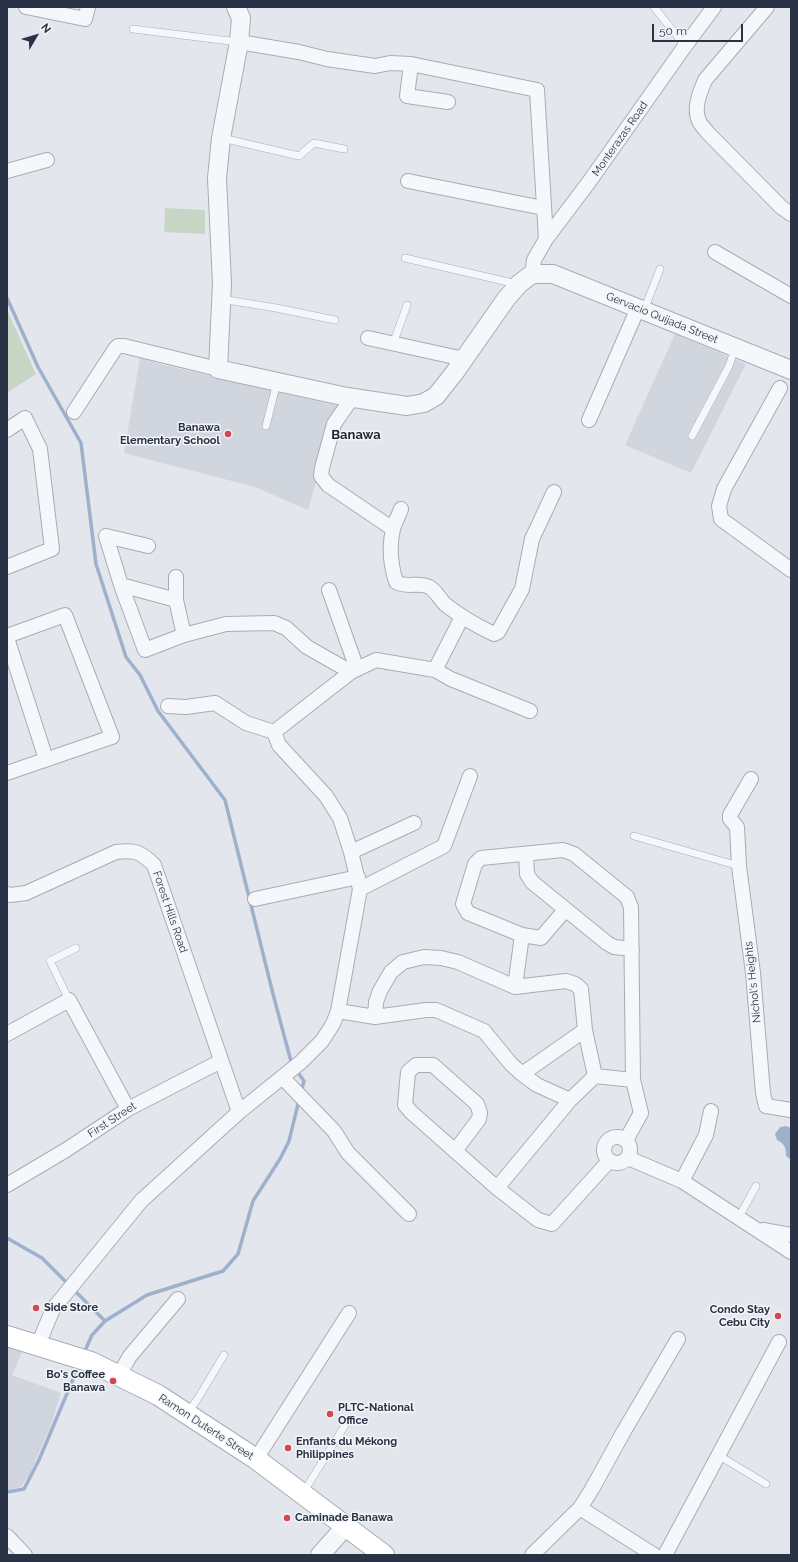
<!DOCTYPE html>
<meta charset="utf-8">
<style>
body{margin:0}
#map{position:relative;width:798px;height:1562px;overflow:hidden;background:#e3e6ec;font-family:Raleway,sans-serif}
canvas{display:block}
.frame{position:absolute;inset:0;border:8px solid #2a3245;pointer-events:none}
.north{position:absolute;left:16px;top:16px;width:40px;height:40px;-webkit-text-stroke:3px #f3f5f9;paint-order:stroke;rotate:52deg;font-size:11px;font-weight:700;line-height:16px;text-align:center;color:#2a3245}
.north::after{content:'';display:block;margin:auto;width:14px;height:18px;background:#2a3245;clip-path:polygon(50% 0,100% 100%,50% 72%,0 100%)}
.scale{position:absolute;left:652px;top:24px;width:91px;height:18px;box-sizing:border-box;border:2px solid #2a3245;border-top:0;padding-left:5px;font-size:12px;line-height:14px;white-space:nowrap;color:#2a3245;-webkit-text-stroke:3px #f3f5f9;paint-order:stroke}
</style>
<div id="map">
<canvas width="798" height="1562"></canvas>
<div class="frame"></div>
<div class="north">N</div>
<div class="scale">50 m</div>
</div>
<script>
const ctx = document.querySelector('canvas').getContext('2d');
ctx.lineJoin = 'round';
function fillPath(path, color) {
  ctx.fillStyle = color;
  ctx.fill(path, 'evenodd');
}
function strokePath(path, color, width, dash) {
  ctx.strokeStyle = color;
  ctx.lineWidth = width;
  ctx.lineCap = dash ? 'butt' : 'round';
  ctx.setLineDash(dash || []);
  ctx.stroke(path);
}
function write(font, color, halo, rows, align = 'center') {
  ctx.font = font + ' Raleway,sans-serif';
  ctx.lineWidth = 3;
  ctx.setLineDash([]);
  ctx.textBaseline = 'middle';
  ctx.strokeStyle = halo;
  ctx.fillStyle = color;
  for (const [text, x, y, turn = 0] of rows) {
    ctx.save();
    ctx.translate(x, y);
    ctx.rotate((+turn || 0) * Math.PI / 180);
    ctx.textAlign = isNaN(turn) ? turn : align;
    if (halo) ctx.strokeText(text, 0, 0);
    ctx.fillText(text, 0, 0);
    ctx.restore();
  }
}
fillPath(new Path2D(`
 M 675,334 L 746,364 L 691,473 L 625,445 Z
 M 140,357 L 156,363 L 338,406 L 308,510 L 255,487 L 124,453 Z
 M 7,1347 L 22,1352 L 12,1375 L 61,1393 L 52,1422 L 29,1476 L 20,1487 L 7,1490 Z`), '#d1d5de');
fillPath(new Path2D(`
 M 165,208 L 205,210 L 205,234 L 164,232 Z
 M 7,310 L 36,374 L 7,393 Z`), '#c7d6c4');
fillPath(new Path2D(`
 M 786,1126 L 791,1128 L 791,1160 L 786,1156 C 786,1148 785,1144 777,1140 L 775,1134 L 780,1127 Z`), '#9eb1cc');
strokePath(new Path2D(`
 M 7,298 L 38,367 L 81,443 L 96,564 L 126,657 L 140,675 L 158,711 L 225,800 L 273,994 L 292,1065
 M 296,1070 L 304,1081 L 301,1092
 M 7,1238 L 42,1258 L 69,1285
 M 74,1290 L 105,1321
 M 84,1353 L 92,1335 L 105,1321 L 147,1295 L 223,1271 L 238,1254 L 253,1201 L 280,1159 L 289,1141 L 299,1100
 M 7,1492 L 24,1489 L 39,1460 L 79,1365`), '#9eb1cc', 3.5);
const service = new Path2D(`
 M 654,7 L 685,46
 M 133,29 L 238,42
 M 222,138 L 299,156 L 314,143 L 344,149
 M 405,258 L 517,284
 M 221,299 L 276,308 L 335,320
 M 644,310 L 660,269
 M 393,344 L 407,305
 M 266,426 L 277,382
 M 692,436 L 729,366 L 735,348
 M 634,836 L 739,866
 M 69,1000 L 50,961 L 76,948
 M 739,1217 L 756,1186
 M 187,1413 L 197,1400 L 224,1355
 M 718,1455 L 766,1484
 M 303,1493 L 347,1422`);
const minor = new Path2D(`
 M 26,7 L 85,19 L 88,7
 M 767,7 L 705,80 C 700,92 693,108 699,121 C 701,126 706,130 709,134 L 781,207 L 791,214
 M 239,42 L 299,52 L 327,59 L 375,66 L 390,63 L 411,64
 M 448,102 L 407,96 L 411,64 L 537,90 L 546,239
 M 7,171 L 47,160
 M 408,181 L 543,208
 M 715,252 L 791,296
 M 532,274 L 534,260 L 546,239 L 589,182 L 685,46 L 714,7
 M 368,338 L 464,359
 M 780,388 L 724,489 L 719,506 L 721,519 L 791,570
 M 352,398 L 334,424 L 322,468 L 321,476 L 328,485 L 393,529
 M 74,412 L 115,349 L 118,346 L 124,346 L 218,369
 M 589,420 L 638,308
 M 7,430 L 25,418 L 40,449 L 52,549 L 7,567
 M 401,509 C 399,515 395,522 393,529 C 389,546 391,566 396,582 C 406,588 419,582 429,587 C 436,590 440,600 446,605 C 460,616 477,626 494,634 L 498,632 L 522,589 L 532,539 L 554,492
 M 148,546 L 106,536 L 121,585 L 145,650 L 184,635 L 226,624 L 274,623 L 286,628 L 307,647 L 351,672
 M 176,577 L 176,600 L 184,635
 M 121,585 L 176,600
 M 329,590 L 357,669
 M 7,636 L 65,615 L 112,737 L 7,773
 M 7,638 L 46,759
 M 435,670 L 462,617
 M 168,706 L 186,707 L 215,703 L 246,723 L 274,732
 M 751,779 L 730,815 L 730,819 L 737,827 L 739,866 L 753,973 L 763,1093 L 766,1106 L 791,1110
 M 351,852 L 414,823
 M 526,854 L 527,874 L 532,882 L 607,943 L 614,947 L 632,949
 M 360,889 L 444,846 L 470,776
 M 7,894 L 10,895 L 26,893 L 116,852 C 134,850 140,851 154,865 L 239,1112
 M 255,899 L 358,877
 M 565,910 L 541,938 L 522,935 L 468,913 L 463,904 L 475,864 L 481,858 L 563,850 L 574,854 L 627,897 L 631,907 L 633,1080 L 641,1113 L 626,1140
 M 515,987 L 522,935
 M 338,1011 L 375,1017 L 426,1010 L 436,1010 L 484,1031 L 511,1064 L 522,1074 L 537,1085 L 570,1100
 M 375,1017 L 376,1002 L 380,991 L 391,972 L 403,962 L 424,957 L 441,958 L 458,962 L 515,987 L 566,981 L 575,984 L 581,989 L 585,1030 L 595,1076
 M 7,1034 L 69,1000 L 128,1109
 M 522,1074 L 585,1030
 M 282,1077 L 334,1131 L 348,1153 L 409,1214
 M604 1150a13 13 0 1 1 26 0a13 13 0 1 1-26 0Z
 M 455,1151 L 479,1119 L 480,1113 L 477,1104 L 433,1065 L 416,1065 L 408,1072 L 405,1105 L 411,1112 L 497,1188 L 538,1220 L 552,1224 L 609,1161
 M 628,1158 L 682,1181 L 791,1252
 M 682,1181 L 706,1135 L 711,1111
 M 7,1185 L 66,1150 L 128,1109 L 221,1061
 M 497,1188 L 570,1100 L 595,1076 L 633,1080
 M 763,1230 L 791,1235
 M 38,1345 L 53,1309 L 141,1201 L 239,1112 L 301,1062 L 322,1041 L 333,1024 L 338,1011 L 360,889 L 351,852 L 340,818 L 326,796 L 279,745 L 274,732 L 351,672 L 376,660 L 435,670 L 451,679 L 530,711
 M 119,1375 L 130,1356 L 178,1299
 M 256,1459 L 349,1313
 M 580,1508 L 654,1555
 M 7,1536 L 25,1555
 M 532,1555 L 580,1508 L 592,1489 L 624,1431 L 678,1339
 M 665,1555 L 779,1342`);
const tertiary = new Path2D(`
 M 236,7 L 241,18 L 239,42 L 221,138 L 217,178 L 222,283 L 218,369 L 347,397 L 407,406 L 424,403 L 436,396 L 455,372 L 506,299 L 519,284 L 532,274 L 553,274 L 791,370
 M 320,1555 L 345,1527`);
const secondary = new Path2D(`
 M 7,1336 L 91,1362 L 158,1395 L 256,1459 L 384,1555`);
strokePath(service, '#a8acb7', 8);
strokePath(minor, '#a8acb7', 16);
strokePath(tertiary, '#a8acb7', 20);
strokePath(secondary, '#a8acb7', 22);
strokePath(service, '#f6f7fa', 7);
strokePath(minor, '#f6f7fa', 14);
strokePath(tertiary, '#f6f7fa', 18);
strokePath(secondary, '#fff', 20);
for (const [x, y, r, color] of [
 [228,434,4,"#d34652"],
 [36,1308,4,"#d34652"],
 [778,1316,4,"#d34652"],
 [113,1381,4,"#d34652"],
 [330,1414,4,"#d34652"],
 [288,1448,4,"#d34652"],
 [287,1518,4,"#d34652"]
]) {
  const dot = new Path2D();
  dot.arc(x, y, r, 0, 2 * Math.PI);
  ctx.fillStyle = color;
  ctx.fill(dot);
  strokePath(dot, '#f3f5f9', 1.5);
}
write('11px', '#2a3245', '#f3f5f9', [
 ["Monterazas Road",620,139,-55],
 ["Gervacio Quijada Street",662,318,22],
 ["Forest Hills Road",170,912,71],
 ["Nichol's Heights",753,982,-96],
 ["First Street",112,1120,-33],
 ["Ramon Duterte Street",206,1427,33]
]);
write('bold 11px', '#2a3245', '#f3f5f9', [
 ["Banawa",220,428,"right"],
 ["Elementary School",220,441,"right"],
 ["Side Store",44,1308],
 ["Condo Stay",770,1310,"right"],
 ["Cebu City",770,1323,"right"],
 ["Bo's Coffee",105,1375,"right"],
 ["Banawa",105,1388,"right"],
 ["PLTC-National",338,1408],
 ["Office",338,1421],
 ["Enfants du Mékong",296,1442],
 ["Philippines",296,1455],
 ["Caminade Banawa",295,1518]
], 'left');
write('bold 13px', '#1c2335', '#f3f5f9', [
 ["Banawa",356,435]
]);
</script>
